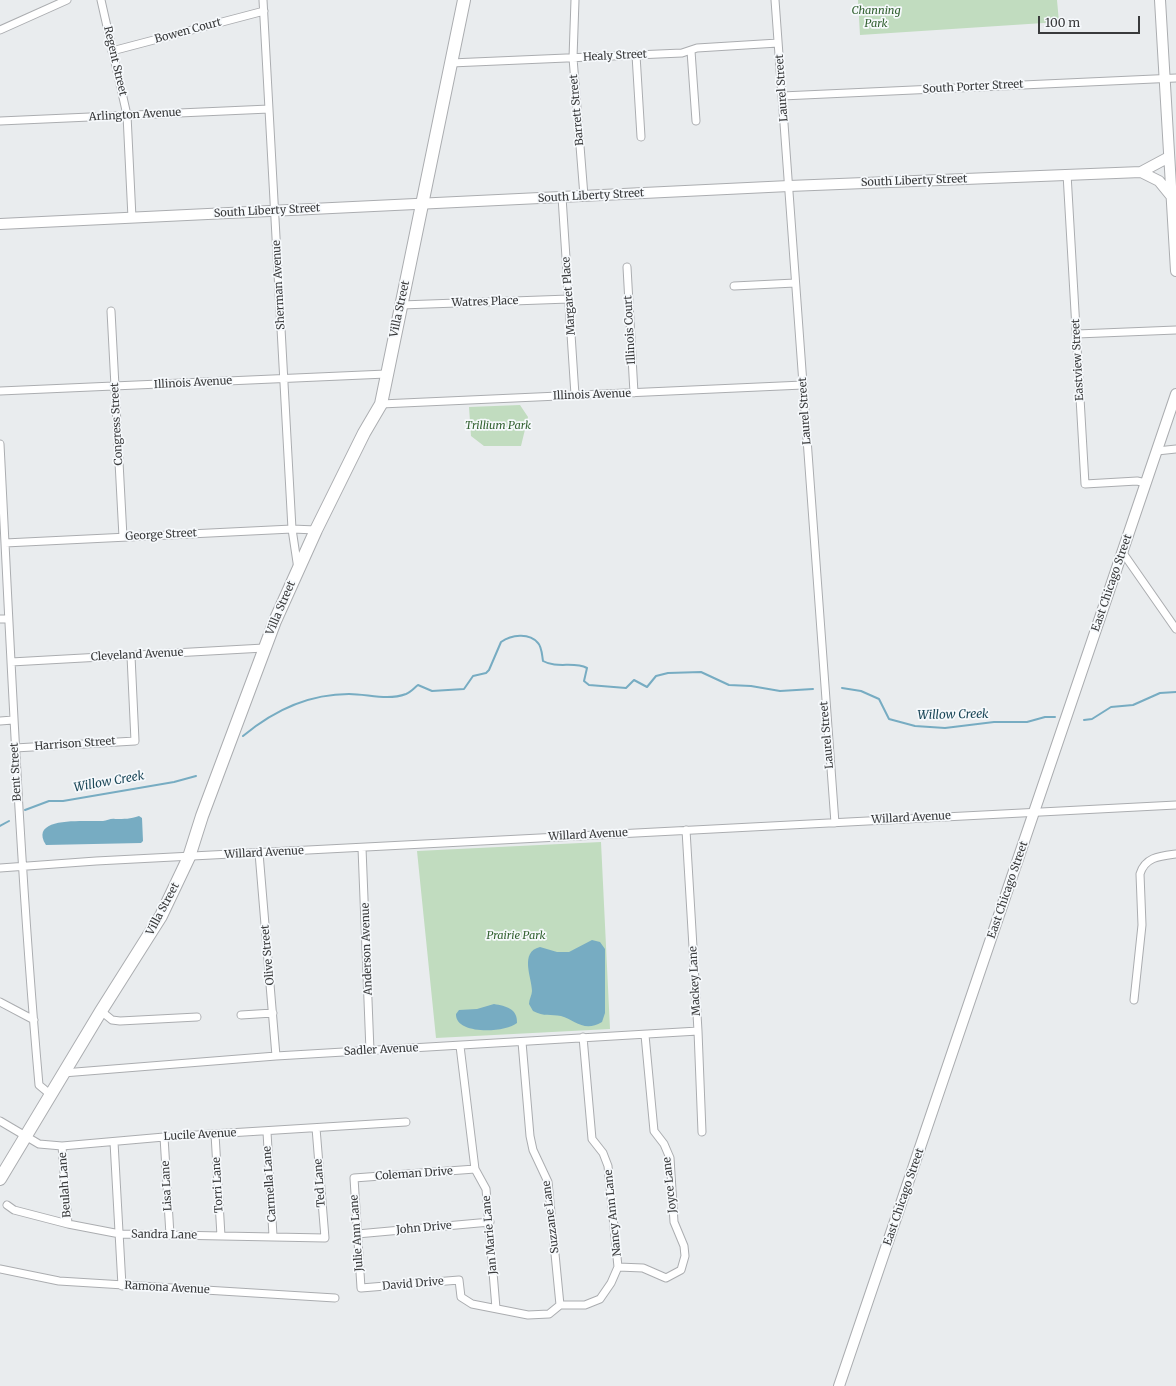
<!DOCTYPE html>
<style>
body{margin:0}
#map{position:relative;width:1176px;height:1386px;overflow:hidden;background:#e9ecee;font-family:Merriweather,serif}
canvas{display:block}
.scale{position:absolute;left:1038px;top:16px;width:102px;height:18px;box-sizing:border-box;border:2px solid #393a3b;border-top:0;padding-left:5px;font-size:12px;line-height:14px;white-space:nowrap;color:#393a3b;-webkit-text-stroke:3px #f6f9fc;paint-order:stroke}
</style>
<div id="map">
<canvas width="1176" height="1386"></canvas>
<div class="scale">100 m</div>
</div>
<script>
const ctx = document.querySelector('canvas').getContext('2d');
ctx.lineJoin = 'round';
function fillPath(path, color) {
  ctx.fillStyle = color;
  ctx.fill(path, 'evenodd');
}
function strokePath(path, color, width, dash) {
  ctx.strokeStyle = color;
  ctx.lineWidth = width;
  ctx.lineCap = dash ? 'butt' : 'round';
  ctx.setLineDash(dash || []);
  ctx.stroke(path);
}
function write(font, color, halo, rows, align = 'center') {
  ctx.font = font + ' Merriweather,serif';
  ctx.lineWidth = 3.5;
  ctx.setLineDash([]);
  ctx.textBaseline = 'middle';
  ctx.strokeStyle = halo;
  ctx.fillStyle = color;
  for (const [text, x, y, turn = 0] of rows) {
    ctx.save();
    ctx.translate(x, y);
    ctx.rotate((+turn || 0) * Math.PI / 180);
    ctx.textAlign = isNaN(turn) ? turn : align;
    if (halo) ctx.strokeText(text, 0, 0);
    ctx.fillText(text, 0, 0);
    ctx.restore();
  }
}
fillPath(new Path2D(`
 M 858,0 L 1057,0 L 1059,22 L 860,35 Z
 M 520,405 L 528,417 L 521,446 L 484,446 L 471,436 L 469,407 Z
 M 601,842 L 610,1029 L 436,1038 L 417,851 Z`), '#c1dcbf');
fillPath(new Path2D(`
 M 139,816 L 142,818 L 143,841 L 141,843 L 46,845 C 27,815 90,822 103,821 C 107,821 111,818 115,819 C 125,819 130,819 139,816 Z
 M 592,940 L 600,942 L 605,949 L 605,1013 L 602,1022 C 584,1033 575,1020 561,1016 C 551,1014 544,1017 533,1011 L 529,1004 C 529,999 532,995 532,991 C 532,978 519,952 540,947 L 557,952 L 569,952 Z
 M 494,1004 C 506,1006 518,1009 517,1023 C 505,1033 455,1035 456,1014 L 459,1010 L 477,1009 Z`), '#77acc2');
strokePath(new Path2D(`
 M 842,688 L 861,691 L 879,699 L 889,719 L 915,726 L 945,728 L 994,722 L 1027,722 L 1045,717 L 1055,717
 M 1084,720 L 1092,719 L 1111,707 L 1133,705 L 1160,693 L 1176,692
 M 243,736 C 273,711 309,694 349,694 C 368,694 387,701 406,694 C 411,692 414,688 418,685 L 432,691 L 464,689 L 473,676 L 486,673 L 489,670 L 501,642 C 511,635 529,632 538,643 C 542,647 542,656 543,661 C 557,669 574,661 587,668 L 584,681 L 589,685 L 626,688 L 634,680 L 647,687 L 656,676 L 668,673 L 701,672 L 729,685 L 751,686 L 780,691 L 813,689
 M 25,810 L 49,801 L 63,801 L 174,782 L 196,776
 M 0,826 L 9,821`), '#77acc2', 2);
const street = new Path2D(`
 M 101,0 L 127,115 L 132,218
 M 263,0 L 292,529 L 298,569
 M 575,0 L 573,58 L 584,196
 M 775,0 L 835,823
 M 0,30 L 67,0
 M 112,51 L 264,11
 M 691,51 L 696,121
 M 636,55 L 641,137
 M 451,63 L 682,53 L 697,48 L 778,43
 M 782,96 L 1176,78
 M 0,121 L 269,109
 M 1067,174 L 1085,484 L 1137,481 L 1146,483
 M 562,197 L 575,395
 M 627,267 L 634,393
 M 734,286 L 795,283
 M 401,305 L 569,299
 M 111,311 L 123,537
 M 1077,334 L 1176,330
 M 0,391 L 386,374
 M 381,404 L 803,385
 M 0,444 C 11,658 20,872 39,1085 L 51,1095
 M 1157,451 L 1176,449
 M 5,543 L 292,529 L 316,530
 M 1123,553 L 1176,629
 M 0,619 L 8,619
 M 11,662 L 264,648
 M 0,721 L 13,720
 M 15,748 L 135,741 L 131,656
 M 686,830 L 698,1031 L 702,1132
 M 362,848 L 370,1051
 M 259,853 L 276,1056
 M 0,868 L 96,861 L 1176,805
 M 1134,1000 L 1142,925 L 1140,874 C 1145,857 1160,856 1176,854
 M 0,1002 L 34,1020
 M 101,1011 L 112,1020 L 120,1021 L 197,1017
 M 241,1015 L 273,1013
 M 522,1042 L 530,1136 L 533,1150 L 548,1182 L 560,1305
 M 460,1046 L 475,1169 L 486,1189 L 496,1308
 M 63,1073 L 276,1056 L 698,1031
 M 0,1121 L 39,1144 L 62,1146 L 164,1137 L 406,1122
 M 267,1132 L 273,1236
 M 215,1134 L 221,1236
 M 164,1137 L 170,1235
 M 114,1142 L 122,1286
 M 62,1146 L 68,1224
 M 475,1169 L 354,1178 L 361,1288 L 459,1280 L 461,1297 L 472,1304 L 528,1315 L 549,1314 L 560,1305
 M 7,1205 L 14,1210 L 68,1224 L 120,1234 L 325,1238 L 316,1128
 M 357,1234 L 490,1222
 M 618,1267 L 643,1268 L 666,1278 L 681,1270 L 685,1256 L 684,1246 L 674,1222 L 670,1158 L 664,1144 L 654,1131 L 645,1035
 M 0,1269 L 59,1281 L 335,1298
 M 560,1305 L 585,1305 L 600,1299 L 611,1283 L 618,1267 L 608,1166 L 603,1153 L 592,1139 L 583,1037`);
const secondary = new Path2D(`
 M 1160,0 L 1176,271
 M 1141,172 L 1169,157
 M 0,224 L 789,186 L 1141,172 L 1159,181 L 1172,197
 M 839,1386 L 1176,394`);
const primary = new Path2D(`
 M 0,1179 L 101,1011 L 161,916 L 189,857 L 202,816 L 275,621 L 316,530 L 364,433 L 381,404 L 464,0`);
strokePath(street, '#abadb0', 9);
strokePath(secondary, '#abadb0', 12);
strokePath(primary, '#abadb0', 14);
strokePath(street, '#fff', 7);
strokePath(secondary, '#fff', 10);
strokePath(primary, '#fff', 12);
write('italic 11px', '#326130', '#f6f9fc', [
 ["Channing",876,11],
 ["Park",876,24],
 ["Trillium Park",498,426],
 ["Prairie Park",516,936]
]);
write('11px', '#393a3b', '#f6f9fc', [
 ["Bowen Court",188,31,-15],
 ["Healy Street",615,56,-3],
 ["Regent Street",115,61,77],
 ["South Porter Street",973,87,-3],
 ["Laurel Street",782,88,-94],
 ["Barrett Street",577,110,-95],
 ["Arlington Avenue",135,115,-3],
 ["South Liberty Street",914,181,-2],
 ["South Liberty Street",591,196,-3],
 ["South Liberty Street",267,211,-3],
 ["Sherman Avenue",279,285,-93],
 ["Margaret Place",569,296,-94],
 ["Watres Place",485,302,-2],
 ["Villa Street",400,309,-78],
 ["Illinois Court",630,330,-93],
 ["Eastview Street",1078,360,-93],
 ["Illinois Avenue",193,383,-3],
 ["Illinois Avenue",592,395,-2],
 ["Laurel Street",805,411,-94],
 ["Congress Street",117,424,-93],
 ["George Street",161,535,-3],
 ["East Chicago Street",1112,583,-71],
 ["Villa Street",281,608,-67],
 ["Cleveland Avenue",137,655,-3],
 ["Laurel Street",827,735,-95],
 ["Harrison Street",75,744,-4],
 ["Bent Street",16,772,-93],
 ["Willard Avenue",911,818,-3],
 ["Willard Avenue",588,835,-3],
 ["Willard Avenue",264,853,-3],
 ["East Chicago Street",1008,890,-71],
 ["Villa Street",163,909,-62],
 ["Anderson Avenue",367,949,-92],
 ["Olive Street",268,955,-95],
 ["Mackey Lane",695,981,-93],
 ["Sadler Avenue",381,1050,-3],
 ["Lucile Avenue",200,1135,-3],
 ["Coleman Drive",414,1174,-4],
 ["Ted Lane",320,1183,-94],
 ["Carmella Lane",270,1184,-94],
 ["Beulah Lane",65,1185,-94],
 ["Torri Lane",218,1185,-93],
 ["Joyce Lane",670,1185,-96],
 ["Lisa Lane",167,1186,-93],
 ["East Chicago Street",904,1197,-71],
 ["Nancy Ann Lane",613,1213,-96],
 ["Suzzane Lane",551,1217,-97],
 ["John Drive",424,1228,-5],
 ["Julie Ann Lane",357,1233,-94],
 ["Sandra Lane",164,1235,1],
 ["Jan Marie Lane",490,1235,-95],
 ["David Drive",413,1284,-5],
 ["Ramona Avenue",167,1288,3]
]);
write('italic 12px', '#1c4859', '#f6f9fc', [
 ["Willow Creek",953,715,-1],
 ["Willow Creek",109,782,-10]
]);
</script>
